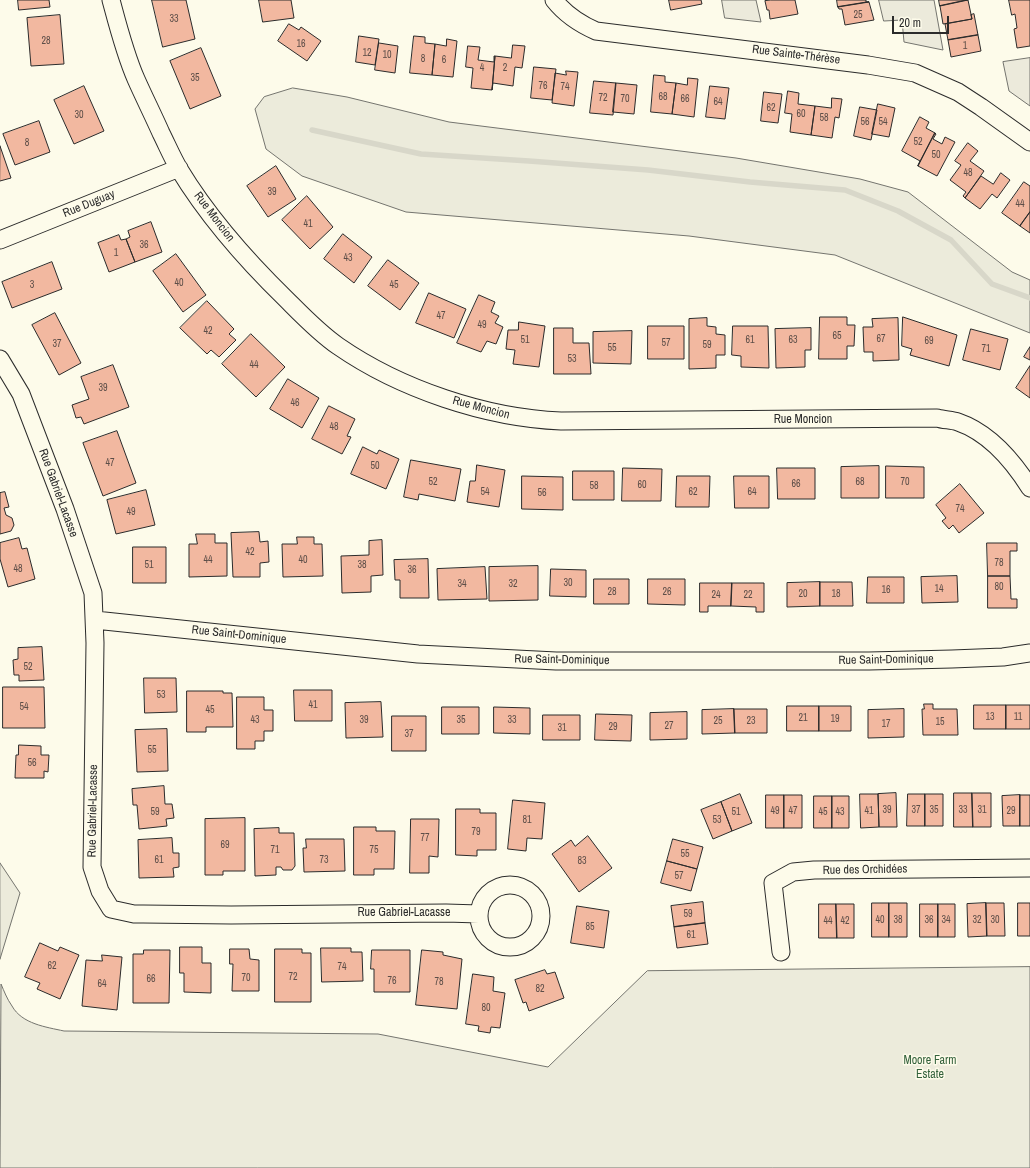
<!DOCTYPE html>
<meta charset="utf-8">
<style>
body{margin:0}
#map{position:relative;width:1030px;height:1168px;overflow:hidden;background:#fdfbea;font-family:"Archivo Narrow",sans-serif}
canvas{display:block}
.scale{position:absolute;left:892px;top:16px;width:57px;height:18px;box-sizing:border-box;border:2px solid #2b2b2b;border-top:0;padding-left:5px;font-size:12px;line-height:14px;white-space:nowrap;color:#2b2b2b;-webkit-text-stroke:3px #fdfbea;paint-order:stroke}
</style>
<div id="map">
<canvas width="1030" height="1168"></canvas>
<div class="scale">20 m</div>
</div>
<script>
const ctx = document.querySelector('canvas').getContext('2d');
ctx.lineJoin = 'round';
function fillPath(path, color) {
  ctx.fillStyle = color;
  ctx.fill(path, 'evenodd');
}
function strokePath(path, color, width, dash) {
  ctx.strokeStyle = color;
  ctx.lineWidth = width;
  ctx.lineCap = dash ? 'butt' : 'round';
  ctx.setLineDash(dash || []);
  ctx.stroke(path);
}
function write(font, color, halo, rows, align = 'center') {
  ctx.font = font + ' "Archivo Narrow",sans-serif';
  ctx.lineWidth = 3;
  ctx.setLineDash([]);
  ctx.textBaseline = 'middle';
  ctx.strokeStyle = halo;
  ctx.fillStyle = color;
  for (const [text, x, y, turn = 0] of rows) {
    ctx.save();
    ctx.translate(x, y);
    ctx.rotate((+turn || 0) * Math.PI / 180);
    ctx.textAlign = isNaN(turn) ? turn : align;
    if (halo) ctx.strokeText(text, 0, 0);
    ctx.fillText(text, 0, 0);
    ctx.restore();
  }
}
const green = new Path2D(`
 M 293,88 L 347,97 L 449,122 L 736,158 L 860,179 L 908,192 L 1012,272 L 1030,280 L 1030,333 L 835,255 L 689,236 L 406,212 L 302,176 L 266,149 L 255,109 L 264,97 Z
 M 0,863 L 20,893 L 0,959 Z
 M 1030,967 L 1030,1168 L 0,1168 L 1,984 C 4,991 7,999 12,1006 C 22,1024 46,1027 64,1031 L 378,1034 L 548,1067 L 647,971 Z`);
fillPath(green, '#ecebdb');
strokePath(green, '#74746e', 1);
const parking = new Path2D(`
 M 722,0 L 756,0 L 761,22 L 725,18 Z
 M 879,0 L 934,0 L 943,50 L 904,42 L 902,20 L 884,21 Z
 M 1030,58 L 1030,106 L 1009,91 L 1003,62 Z`);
fillPath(parking, '#eceadb');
strokePath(parking, '#74746e', 1);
strokePath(new Path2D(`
 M 312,130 L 421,154 L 529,161 L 648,170 L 750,182 L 845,190 L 898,211 L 951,240 L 992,284 L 1030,298`), '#d8d7c9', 5.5);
const building = new Path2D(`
 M 18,0 L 49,0 L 50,7 L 19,10 Z
 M 152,0 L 186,0 L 195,39 L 163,47 Z
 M 259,0 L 291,0 L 294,18 L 263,22 Z
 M 669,0 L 701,0 L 702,4 L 671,10 Z
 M 771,0 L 795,0 L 798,14 L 770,19 L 769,10 L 767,10 L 765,1 Z
 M 837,0 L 866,0 L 866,2 L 869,2 L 838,7 Z
 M 939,0 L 968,0 L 940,6 Z
 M 968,0 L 972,19 L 943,24 L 940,6 Z
 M 1009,0 L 1030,0 L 1030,46 L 1017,48 L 1014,29 L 1017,28 L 1015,14 L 1012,15 Z
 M 869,2 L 874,20 L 845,25 L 842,9 L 839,9 L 838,7 Z
 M 974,14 L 978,35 L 948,40 L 945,24 L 972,19 L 971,15 Z
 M 60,15 L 64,64 L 31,66 L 27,18 Z
 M 289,24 L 299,30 L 301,27 L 321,41 L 307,61 L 278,41 Z
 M 978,35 L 981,51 L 951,57 L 948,40 Z
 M 359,36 L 379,39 L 375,65 L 356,62 Z
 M 414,36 L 425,37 L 425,43 L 435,44 L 432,75 L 410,73 Z
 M 447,39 L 457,41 L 453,77 L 432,75 L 435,44 L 446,46 Z
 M 379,43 L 398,46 L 395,73 L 375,70 Z
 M 513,45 L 525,46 L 522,68 L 515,67 L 513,86 L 493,83 L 492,90 L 495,56 L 511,58 Z
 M 468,46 L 480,47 L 478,60 L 494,62 L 494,56 L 495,56 L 492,90 L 471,88 L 473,68 L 466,67 Z
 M 201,48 L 221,96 L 190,109 L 170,61 Z
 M 534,67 L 556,69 L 552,100 L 531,98 Z
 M 566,71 L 578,72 L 574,106 L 552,103 L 555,73 L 566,75 Z
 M 654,75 L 665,76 L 665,82 L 676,83 L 672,114 L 651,112 Z
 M 688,78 L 698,79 L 694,117 L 672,114 L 676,83 L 687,85 Z
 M 594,81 L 616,83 L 613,115 L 590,113 Z
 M 616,83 L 637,85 L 634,114 L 613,112 Z
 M 84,86 L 104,131 L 74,144 L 54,100 Z
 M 710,86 L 729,88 L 725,119 L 706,117 Z
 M 788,91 L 799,93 L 798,104 L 815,106 L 811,135 L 790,132 L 792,114 L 785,113 Z
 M 764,92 L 782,94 L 778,123 L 761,121 Z
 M 832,98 L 842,99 L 839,118 L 835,117 L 832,138 L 811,135 L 815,106 L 831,108 Z
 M 878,104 L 895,108 L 889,137 L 872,134 Z
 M 860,107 L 877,110 L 871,140 L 854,136 Z
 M 920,117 L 929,122 L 926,128 L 935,133 L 918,166 L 920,161 L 902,151 Z
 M 39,121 L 50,152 L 15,165 L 3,134 Z
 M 935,133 L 936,134 L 933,139 L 942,144 L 945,137 L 955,142 L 937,176 L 918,166 Z
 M 968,143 L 978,151 L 970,161 L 984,171 L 965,198 L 963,196 L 966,192 L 950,180 L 961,165 L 955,161 Z
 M 0,146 L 11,178 L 0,181 Z
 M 276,166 L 296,199 L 268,217 L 247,186 Z
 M 1001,173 L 1010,180 L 997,198 L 992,194 L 980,209 L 965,198 L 981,176 L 993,184 Z
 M 1024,182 L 1030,186 L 1030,212 L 1020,226 L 1002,213 Z
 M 307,196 L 333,227 L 310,249 L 282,220 Z
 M 1030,212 L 1030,233 L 1020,226 Z
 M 151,222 L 162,252 L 135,262 L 126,239 L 130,237 L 128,231 Z
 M 343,234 L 372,257 L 354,283 L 324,259 Z
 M 119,235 L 121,240 L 126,239 L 135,262 L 109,272 L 98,243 Z
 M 176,254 L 206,295 L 183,312 L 153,271 Z
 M 388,260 L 419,283 L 400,310 L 368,286 Z
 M 52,262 L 62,289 L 12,308 L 2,282 Z
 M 429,293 L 466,309 L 454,338 L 416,323 Z
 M 479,295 L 495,302 L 491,312 L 499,316 L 495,323 L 503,327 L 496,344 L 487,341 L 481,352 L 457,343 Z
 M 207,301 L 234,329 L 229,334 L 236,340 L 219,357 L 211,350 L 207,354 L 180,328 Z
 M 55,313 L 81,363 L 59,375 L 32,325 Z
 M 820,317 L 847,317 L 847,325 L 855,325 L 854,346 L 847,346 L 847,359 L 819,359 Z
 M 903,317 L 957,335 L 949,366 L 910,355 L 912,349 L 902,346 Z
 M 707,318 L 707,326 L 716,327 L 716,334 L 725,335 L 725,355 L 716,355 L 716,368 L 689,369 L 689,319 Z
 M 898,318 L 899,360 L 873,361 L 873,352 L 864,352 L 863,327 L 873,327 L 872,319 Z
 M 519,322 L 545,326 L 539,367 L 513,364 L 515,350 L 506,349 L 508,330 L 518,330 Z
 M 648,326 L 684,326 L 684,359 L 648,359 Z
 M 733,326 L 768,326 L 769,368 L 741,367 L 741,356 L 732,355 Z
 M 554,328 L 573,328 L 573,343 L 589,343 L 591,374 L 554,374 Z
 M 811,328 L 811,350 L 805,350 L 805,367 L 776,368 L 775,329 Z
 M 971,329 L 1008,339 L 1000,370 L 963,360 Z
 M 632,331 L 631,364 L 593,363 L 593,332 Z
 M 251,334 L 285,367 L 256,397 L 222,364 Z
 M 1030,347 L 1030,360 L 1024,357 Z
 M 113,365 L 129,407 L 84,424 L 81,417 L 76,418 L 72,405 L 89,399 L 81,377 Z
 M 1030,366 L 1030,398 L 1016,388 Z
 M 288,379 L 319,398 L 302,428 L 270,409 Z
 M 329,406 L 355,419 L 347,436 L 351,437 L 342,454 L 312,439 Z
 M 117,431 L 136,483 L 103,496 L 83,443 Z
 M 363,447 L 377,454 L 379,450 L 399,459 L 386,489 L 351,474 Z
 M 411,460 L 461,469 L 455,501 L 419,494 L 418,500 L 404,497 Z
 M 477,465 L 505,470 L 499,507 L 467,502 L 470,481 L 475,481 Z
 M 879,466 L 879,498 L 841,498 L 841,467 Z
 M 886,466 L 924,467 L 924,498 L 886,498 Z
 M 623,468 L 662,469 L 661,501 L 622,501 Z
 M 777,468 L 815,468 L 815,499 L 778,499 Z
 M 573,471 L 614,471 L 614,500 L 573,500 Z
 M 522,476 L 563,477 L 563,510 L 522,509 Z
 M 677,476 L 710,476 L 709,507 L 676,507 Z
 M 734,476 L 769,476 L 769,508 L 735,508 Z
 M 960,484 L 984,513 L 959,533 L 953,525 L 949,529 L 942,521 L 946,518 L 936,505 Z
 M 146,490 L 155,525 L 116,534 L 107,500 Z
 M 5,492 L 9,507 L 4,508 L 6,515 L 12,518 L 14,525 L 11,531 L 0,534 L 0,493 Z
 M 259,532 L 260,542 L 268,541 L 269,562 L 260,563 L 260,577 L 233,577 L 231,533 Z
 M 196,534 L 215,534 L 215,543 L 227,543 L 227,576 L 189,577 L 189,544 L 197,544 Z
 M 297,537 L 314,537 L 314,544 L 322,544 L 323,576 L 283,577 L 282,544 L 297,544 Z
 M 19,538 L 22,549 L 27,548 L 35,579 L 8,587 L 0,559 L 0,543 Z
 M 382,540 L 383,575 L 371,576 L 371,592 L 342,593 L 341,556 L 369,555 L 369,541 Z
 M 987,543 L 1017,543 L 1017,551 L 1010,551 L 1010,576 L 988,576 Z
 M 133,547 L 166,547 L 166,583 L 133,583 Z
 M 428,559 L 429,598 L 400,598 L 400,580 L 395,580 L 394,560 Z
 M 538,566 L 538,600 L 489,601 L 489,567 Z
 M 485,567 L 487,599 L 438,600 L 437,569 Z
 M 551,569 L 586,570 L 586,597 L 550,596 Z
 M 957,576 L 958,602 L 922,603 L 921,577 Z
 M 988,576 L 1010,576 L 1011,599 L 1017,599 L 1017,608 L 988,608 Z
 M 868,577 L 904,577 L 904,603 L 867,603 Z
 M 594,579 L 629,579 L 629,604 L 594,604 Z
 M 648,579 L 685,579 L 685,605 L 648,604 Z
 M 820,582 L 852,582 L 853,606 L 820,606 Z
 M 820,582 L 820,606 L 787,607 L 787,583 Z
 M 700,583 L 732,583 L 731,606 L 708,606 L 708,612 L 700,612 Z
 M 732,583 L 764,583 L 764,612 L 756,612 L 756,607 L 731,606 Z
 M 42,647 L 44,680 L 19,681 L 19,675 L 14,675 L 13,660 L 18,659 L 18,648 Z
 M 144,678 L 176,678 L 177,712 L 145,713 Z
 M 3,687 L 44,687 L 45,728 L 3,728 Z
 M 294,690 L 332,690 L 332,721 L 295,721 Z
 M 187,691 L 223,691 L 223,693 L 232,693 L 233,727 L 206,727 L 206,732 L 187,732 Z
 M 237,697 L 264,697 L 264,710 L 273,710 L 273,731 L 264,731 L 264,741 L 255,741 L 255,749 L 237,749 Z
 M 381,702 L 383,737 L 346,738 L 345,703 Z
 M 924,704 L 933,704 L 933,709 L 957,709 L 958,735 L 923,735 L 922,709 L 924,709 Z
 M 974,705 L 1006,705 L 1006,729 L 974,729 Z
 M 1006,705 L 1030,705 L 1030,729 L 1006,729 Z
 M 787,706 L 819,706 L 819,731 L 787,731 Z
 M 819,706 L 851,706 L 851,731 L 819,731 Z
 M 442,707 L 479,707 L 479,734 L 442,734 Z
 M 494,707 L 530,708 L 530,734 L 494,733 Z
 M 734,709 L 767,709 L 767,733 L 735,733 Z
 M 734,709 L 735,733 L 702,734 L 702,710 Z
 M 904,709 L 904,737 L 868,738 L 868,710 Z
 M 687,712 L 687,739 L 650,740 L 650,713 Z
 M 596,714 L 632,715 L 631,741 L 595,740 Z
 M 543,715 L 580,715 L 580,740 L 543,740 Z
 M 392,716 L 426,716 L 426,751 L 392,751 Z
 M 167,729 L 168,771 L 137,772 L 135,730 Z
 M 19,745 L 41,746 L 41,755 L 49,755 L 48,772 L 44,771 L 44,778 L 15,778 L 16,755 L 18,755 Z
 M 164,786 L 165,804 L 172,804 L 174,818 L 166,819 L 167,826 L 139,829 L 137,805 L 133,805 L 132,789 Z
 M 896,793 L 897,827 L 879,827 L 878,794 Z
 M 954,793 L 972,793 L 973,827 L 954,827 Z
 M 972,793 L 991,793 L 991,827 L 973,827 Z
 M 740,794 L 752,823 L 732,831 L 721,802 Z
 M 860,794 L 878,794 L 879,827 L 861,828 Z
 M 908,794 L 925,794 L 925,826 L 907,826 Z
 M 925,794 L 943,794 L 943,826 L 925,826 Z
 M 766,795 L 784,795 L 784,828 L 766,828 Z
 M 784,795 L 802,795 L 802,828 L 784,828 Z
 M 1020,795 L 1030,795 L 1030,826 L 1020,826 Z
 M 1020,795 L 1020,826 L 1003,826 L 1002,796 Z
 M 814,796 L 832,796 L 832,828 L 814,828 Z
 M 832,796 L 849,796 L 849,828 L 832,828 Z
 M 513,800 L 545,803 L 542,839 L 527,838 L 526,851 L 508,849 Z
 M 721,802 L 732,831 L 713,839 L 701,810 Z
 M 456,809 L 480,809 L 480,813 L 496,813 L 496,850 L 477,850 L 477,856 L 456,855 Z
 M 245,818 L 245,871 L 223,871 L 223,875 L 205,875 L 205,819 Z
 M 411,819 L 439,819 L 438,857 L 429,856 L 429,873 L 410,873 Z
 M 354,827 L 376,827 L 376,831 L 395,831 L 394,869 L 374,869 L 374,875 L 354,875 Z
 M 279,828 L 279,833 L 294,833 L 295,866 L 292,870 L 283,870 L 281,867 L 276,867 L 276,875 L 255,876 L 254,829 Z
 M 588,836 L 612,868 L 579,892 L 552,854 L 571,840 L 575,846 Z
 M 172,838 L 173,853 L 179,853 L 179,867 L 173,868 L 174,877 L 139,878 L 138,840 Z
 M 306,839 L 344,839 L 345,871 L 304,872 L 303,848 L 306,848 Z
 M 673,839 L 703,847 L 697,869 L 667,861 Z
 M 667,861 L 697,869 L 691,891 L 661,883 Z
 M 703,902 L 705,923 L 674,927 L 671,906 Z
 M 872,903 L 889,903 L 889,937 L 872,937 Z
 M 889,903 L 907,903 L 907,937 L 889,937 Z
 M 986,903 L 1004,903 L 1005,936 L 987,936 Z
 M 986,903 L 987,936 L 968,937 L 967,904 Z
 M 1018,903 L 1030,903 L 1030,936 L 1018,936 Z
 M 819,904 L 836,904 L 837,938 L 819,938 Z
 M 836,904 L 854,904 L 854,938 L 837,938 Z
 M 920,904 L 938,904 L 938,937 L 920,937 Z
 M 938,904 L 955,904 L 955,937 L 938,937 Z
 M 577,906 L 609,911 L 604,948 L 571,943 Z
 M 705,923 L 708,944 L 677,948 L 674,927 Z
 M 40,943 L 58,951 L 60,947 L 79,955 L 60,999 L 37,989 L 40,983 L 25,977 Z
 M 180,947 L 202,947 L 202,963 L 211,963 L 211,993 L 184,992 L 184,973 L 180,973 Z
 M 321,948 L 351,948 L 351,952 L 362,952 L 363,981 L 322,982 Z
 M 230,949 L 249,949 L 250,959 L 259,960 L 259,991 L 232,991 L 233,964 L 230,964 Z
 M 275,949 L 302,949 L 302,953 L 311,953 L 311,1002 L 275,1002 Z
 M 144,950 L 170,950 L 169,1003 L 133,1003 L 133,954 L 143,954 Z
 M 372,950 L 410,950 L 410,992 L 374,992 L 374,969 L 371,969 Z
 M 422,950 L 443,952 L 443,955 L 462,959 L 457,1009 L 416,1005 Z
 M 102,955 L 122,957 L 117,1010 L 82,1006 L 86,960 L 102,961 Z
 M 545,970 L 547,974 L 555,972 L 564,998 L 529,1011 L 526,1002 L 523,1003 L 515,980 Z
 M 473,974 L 494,977 L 493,991 L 505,993 L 500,1028 L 491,1027 L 490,1033 L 478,1031 L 479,1026 L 466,1024 Z`);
fillPath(building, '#f2b8a0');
strokePath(building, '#2b2b2b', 1);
const street = new Path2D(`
 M 111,0 C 118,26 125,54 136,79 C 144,97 153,115 161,133 C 167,145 172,157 179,169 C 208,217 246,260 286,299 C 302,315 319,333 338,346 C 400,389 486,418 561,421 L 937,418 C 944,420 952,420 958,422 C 990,433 1013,461 1030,488
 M 554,0 C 565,14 580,24 596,31 L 868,65 L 915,73 L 958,92 L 981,107 L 1030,142
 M 0,240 L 179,168
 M 0,359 L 21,394 L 34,428 L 65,509 L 93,593 L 95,643 L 92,867 L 100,891 L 111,909 L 134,914 L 143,914 L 231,915 L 446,913 L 479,914
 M 95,620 L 418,654 L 556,661 L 869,661 L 952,659 L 1003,657 L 1030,653
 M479 916a31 31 0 1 1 62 0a31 31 0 1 1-62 0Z
 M 781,952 L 773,883 L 793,872 L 814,870 L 1030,868`);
strokePath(street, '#2b2b2b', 19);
strokePath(street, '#fdfbea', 17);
write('10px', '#5d4e48', null, [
 ["25",858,15],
 ["33",174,19],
 ["28",46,41],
 ["16",301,44],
 ["1",965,46],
 ["12",367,53],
 ["10",387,55],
 ["8",423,59],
 ["6",444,60],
 ["4",482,68],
 ["2",505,68],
 ["35",195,78],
 ["76",543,86],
 ["74",565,87],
 ["68",663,97],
 ["72",603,98],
 ["70",625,99],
 ["66",685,99],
 ["64",718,102],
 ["62",771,108],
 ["60",801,114],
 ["30",79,115],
 ["58",824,118],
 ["56",865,122],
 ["54",883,122],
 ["52",918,142],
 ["8",27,143],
 ["50",936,155],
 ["48",968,173],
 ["39",272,192],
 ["44",1020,204],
 ["41",308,224],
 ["36",144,245],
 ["1",116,253],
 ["43",348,258],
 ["40",179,283],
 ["3",32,285],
 ["45",394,285],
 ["47",441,316],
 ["49",482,325],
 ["42",208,331],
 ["65",837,336],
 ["67",881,339],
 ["51",525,340],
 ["61",750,340],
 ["63",793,340],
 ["69",929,341],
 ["57",666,343],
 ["37",57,344],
 ["59",707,345],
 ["55",612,348],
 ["71",986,349],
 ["53",572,359],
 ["44",254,365],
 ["39",103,388],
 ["46",295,403],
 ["48",334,427],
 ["47",110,463],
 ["50",375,466],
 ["52",433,482],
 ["68",860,482],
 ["70",905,482],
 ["66",796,484],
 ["60",642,485],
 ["58",594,486],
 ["54",485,492],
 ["62",693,492],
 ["64",752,492],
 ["56",542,493],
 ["74",960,509],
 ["49",131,512],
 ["42",250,552],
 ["44",208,560],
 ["40",303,560],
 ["78",999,563],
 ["51",149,565],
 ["38",362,565],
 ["48",18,569],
 ["36",412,570],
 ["30",568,583],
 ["34",462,584],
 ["32",513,584],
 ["80",999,587],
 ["14",939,589],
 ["16",886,590],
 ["28",612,592],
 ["26",667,592],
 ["20",803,594],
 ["18",836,594],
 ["24",716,595],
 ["22",748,595],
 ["52",28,667],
 ["53",161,695],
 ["41",313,705],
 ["54",24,707],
 ["45",210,710],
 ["13",990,717],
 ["11",1018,717],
 ["21",803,718],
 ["19",835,719],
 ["43",255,720],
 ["39",364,720],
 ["35",461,720],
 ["33",512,720],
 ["25",718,721],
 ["23",751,721],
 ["15",940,722],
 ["17",886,724],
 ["27",669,726],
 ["29",613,727],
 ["31",562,728],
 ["37",409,734],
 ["55",152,750],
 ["56",32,763],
 ["39",887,810],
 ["37",916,810],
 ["35",934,810],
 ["33",963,810],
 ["31",982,810],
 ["49",775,811],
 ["47",793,811],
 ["41",869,811],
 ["29",1011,811],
 ["59",155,812],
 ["51",736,812],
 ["45",823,812],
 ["43",840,812],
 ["81",527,820],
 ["53",717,820],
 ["79",476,832],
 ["77",425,838],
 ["69",225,845],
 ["71",275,850],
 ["75",374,850],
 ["55",685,854],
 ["61",159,860],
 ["73",324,860],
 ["83",582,861],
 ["57",679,876],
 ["59",688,914],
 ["40",880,920],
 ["38",898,920],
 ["36",929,920],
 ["34",946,920],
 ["32",977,920],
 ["30",995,920],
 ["44",828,921],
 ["42",845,921],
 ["85",590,927],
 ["61",691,935],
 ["62",52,966],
 ["74",342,967],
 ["72",293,977],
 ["70",246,978],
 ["66",151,979],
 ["76",392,981],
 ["78",439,982],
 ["64",102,984],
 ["82",540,989],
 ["80",486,1008]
]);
write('12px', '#2b2b2b', '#fdfbea', [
 ["Rue Sainte-Thérèse",796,55,7],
 ["Rue Duguay",89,204,-22],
 ["Rue Moncion",214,217,53],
 ["Rue Moncion",481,408,15],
 ["Rue Moncion",803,420],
 ["Rue Gabriel-Lacasse",58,493,70],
 ["Rue Saint-Dominique",239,635,6],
 ["Rue Saint-Dominique",562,660,1],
 ["Rue Saint-Dominique",886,660,-1],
 ["Rue Gabriel-Lacasse",93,811,-89],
 ["Rue des Orchidées",865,870,-1],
 ["Rue Gabriel-Lacasse",404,913]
]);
write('12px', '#34623c', '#fdfbea', [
 ["Moore Farm",930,1061],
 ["Estate",930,1075]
]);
</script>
